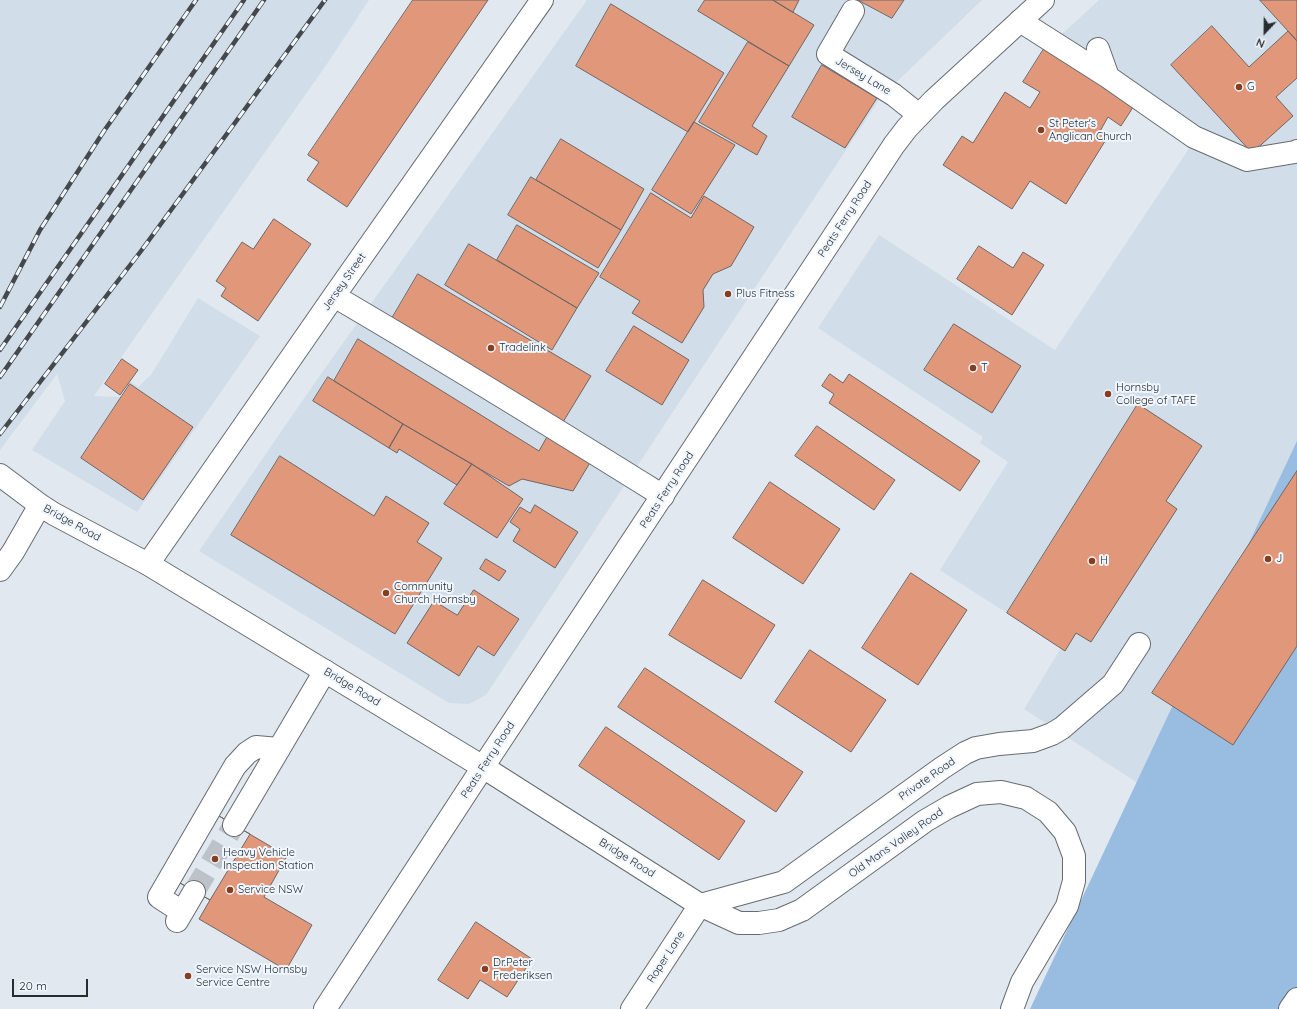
<!DOCTYPE html>
<style>
body{margin:0}
#map{position:relative;width:1297px;height:1009px;overflow:hidden;background:#e2e8ef;font-family:Quicksand,sans-serif}
canvas{display:block}
.north{position:absolute;left:1245px;top:12px;width:40px;height:40px;-webkit-text-stroke:3px #eff6fd;paint-order:stroke;rotate:202deg;font-size:11px;font-weight:700;line-height:16px;text-align:center;color:#292c2e}
.north::after{content:'';display:block;margin:auto;width:14px;height:18px;background:#292c2e;clip-path:polygon(50% 0,100% 100%,50% 72%,0 100%)}
.scale{position:absolute;left:12px;top:979px;width:76px;height:18px;box-sizing:border-box;border:2px solid #292c2e;border-top:0;padding-left:5px;font-size:12px;line-height:14px;white-space:nowrap;color:#292c2e;-webkit-text-stroke:3px #eff6fd;paint-order:stroke}
</style>
<div id="map">
<canvas width="1297" height="1009"></canvas>
<div class="north">N</div>
<div class="scale">20 m</div>
</div>
<script>
const ctx = document.querySelector('canvas').getContext('2d');
ctx.lineJoin = 'round';
function fillPath(path, color) {
  ctx.fillStyle = color;
  ctx.fill(path, 'evenodd');
}
function strokePath(path, color, width, dash) {
  ctx.strokeStyle = color;
  ctx.lineWidth = width;
  ctx.lineCap = dash ? 'butt' : 'round';
  ctx.setLineDash(dash || []);
  ctx.stroke(path);
}
function write(font, color, halo, rows, align = 'center') {
  ctx.font = font + ' Quicksand,sans-serif';
  ctx.lineWidth = 4;
  ctx.setLineDash([]);
  ctx.textBaseline = 'middle';
  ctx.strokeStyle = halo;
  ctx.fillStyle = color;
  for (const [text, x, y, turn = 0] of rows) {
    ctx.save();
    ctx.translate(x, y);
    ctx.rotate((+turn || 0) * Math.PI / 180);
    ctx.textAlign = isNaN(turn) ? turn : align;
    if (halo) ctx.strokeText(text, 0, 0);
    ctx.fillText(text, 0, 0);
    ctx.restore();
  }
}
fillPath(new Path2D(`
 M 0,0 L 369,0 L 329,61 L 94,396 L 120,397 L 131,382 L 138,387 L 151,375 L 198,298 L 260,336 L 137,512 L 32,450 L 65,401 L 57,374 L 0,450 Z
 M 587,0 L 982,0 L 881,97 L 486,695 L 469,704 L 449,703 L 199,551 L 316,381 Z
 M 1099,0 L 1297,0 L 1297,801 L 1202,825 L 1024,709 L 1061,648 L 940,570 L 1008,462 L 980,443 L 983,437 L 818,328 L 879,235 L 1055,350 L 1194,141 L 1049,46 Z`), '#d1dde9');
fillPath(new Path2D(`
 M 1297,441 L 1297,1009 L 1030,1009 Z`), '#98bde1');
const building = new Path2D(`
 M 413,0 L 488,0 L 347,207 L 307,180 L 319,162 L 308,155 Z
 M 705,0 L 773,0 L 814,25 L 789,66 L 698,11 Z
 M 773,0 L 799,0 L 793,12 Z
 M 858,0 L 904,0 L 892,18 Z
 M 1260,0 L 1297,0 L 1297,41 L 1288,31 Z
 M 611,4 L 724,73 L 688,132 L 576,66 Z
 M 1212,26 L 1249,67 L 1288,31 L 1297,41 L 1297,78 L 1276,97 L 1293,116 L 1252,153 L 1171,65 Z
 M 748,42 L 789,66 L 752,126 L 767,136 L 757,155 L 699,122 Z
 M 1047,44 L 1137,101 L 1121,126 L 1108,117 L 1099,133 L 1107,138 L 1066,204 L 1030,181 L 1012,209 L 943,165 L 962,136 L 973,143 L 1005,92 L 1030,108 L 1040,92 L 1023,82 Z
 M 822,65 L 877,98 L 845,148 L 792,117 Z
 M 694,122 L 735,145 L 691,214 L 652,190 Z
 M 561,139 L 644,189 L 621,230 L 536,180 Z
 M 531,177 L 621,230 L 598,268 L 508,215 Z
 M 651,193 L 691,218 L 704,196 L 754,227 L 731,266 L 713,274 L 703,290 L 704,307 L 682,343 L 632,313 L 640,301 L 600,277 Z
 M 274,219 L 311,244 L 258,321 L 221,296 L 226,288 L 216,281 L 242,242 L 253,249 Z
 M 517,225 L 599,273 L 577,308 L 497,260 Z
 M 469,244 L 577,308 L 552,350 L 445,285 Z
 M 979,246 L 1013,268 L 1023,252 L 1044,265 L 1012,315 L 957,279 Z
 M 418,274 L 591,376 L 563,422 L 391,320 Z
 M 954,324 L 1021,366 L 992,413 L 924,370 Z
 M 634,326 L 689,360 L 662,405 L 606,371 Z
 M 358,339 L 539,451 L 548,435 L 591,461 L 573,491 L 522,479 L 509,486 L 403,424 L 334,381 Z
 M 122,359 L 138,370 L 120,395 L 105,384 Z
 M 830,374 L 843,383 L 849,374 L 980,461 L 960,491 L 829,403 L 834,394 L 822,386 Z
 M 328,377 L 403,424 L 389,448 L 313,401 Z
 M 130,384 L 193,427 L 143,500 L 81,458 Z
 M 1138,404 L 1202,446 L 1166,501 L 1177,509 L 1091,642 L 1076,633 L 1065,651 L 1007,613 Z
 M 403,424 L 472,464 L 457,485 L 399,449 L 397,453 L 389,448 Z
 M 817,426 L 895,480 L 874,510 L 795,456 Z
 M 280,456 L 374,516 L 386,496 L 429,523 L 417,542 L 442,558 L 395,634 L 231,535 Z
 M 472,464 L 523,499 L 497,538 L 444,504 Z
 M 1297,471 L 1297,646 L 1233,745 L 1152,693 Z
 M 770,482 L 840,529 L 803,584 L 733,538 Z
 M 535,505 L 578,532 L 555,568 L 513,541 L 520,529 L 510,522 L 520,507 L 530,513 Z
 M 486,559 L 506,571 L 499,581 L 480,569 Z
 M 911,573 L 967,610 L 918,685 L 862,648 Z
 M 703,580 L 775,625 L 741,679 L 669,635 Z
 M 474,590 L 519,619 L 494,656 L 478,646 L 459,676 L 407,643 L 434,601 L 457,615 Z
 M 810,650 L 886,700 L 851,752 L 775,702 Z
 M 645,668 L 803,772 L 776,812 L 618,707 Z
 M 606,727 L 745,821 L 719,860 L 579,766 Z
 M 219,816 L 250,834 L 210,900 L 180,883 Z
 M 219,816 L 287,856 L 264,897 L 312,925 L 286,970 L 199,919 L 210,900 L 180,883 Z
 M 476,922 L 532,959 L 507,997 L 480,980 L 468,999 L 438,980 Z`);
fillPath(building, '#e0977a');
strokePath(building, '#706764', 1);
strokePath(new Path2D(`
 M 194,892 L 234,825`), '#bdc2c8', 22, [22, 11]);
const minor = new Path2D(`
 M 853,11 L 828,54 L 894,95 L 919,115
 M 1020,21 L 1108,77 L 1194,137 L 1247,160 L 1295,152 L 1297,151
 M 1098,49 L 1108,77
 M 334,296 C 445,361 554,428 663,496
 M 148,564 L 334,296 L 542,0
 M 483,767 L 700,905 L 739,923 L 759,923 L 779,920 L 802,910 L 925,821 L 949,807 L 977,794 L 1001,792 L 1026,798 L 1048,812 L 1065,832 L 1074,856 L 1074,881 L 1067,906 L 1022,982 L 1012,1009
 M 234,825 L 325,671
 M 700,905 L 784,882 L 942,768 L 965,753 L 976,748 L 999,744 L 1033,741 L 1052,734 L 1062,728 L 1113,684 L 1139,644
 M 182,912 L 159,897 L 235,766 L 247,753 L 256,747 L 279,749
 M 177,921 L 194,892
 M 632,1009 L 700,905
 M 1290,1009 L 1297,999`);
const major = new Path2D(`
 M 0,475 L 40,505 L 54,514 L 148,564 L 483,767
 M 0,570 L 13,552 L 40,505
 M 325,1009 L 483,767 L 894,145 L 907,128 L 934,100 L 1043,0`);
strokePath(minor, '#666c71', 24);
strokePath(major, '#666c71', 24);
strokePath(minor, '#fff', 22);
strokePath(major, '#fff', 22);
const rail = new Path2D(`
 M 0,307 L 40,230 L 104,131 L 196,0
 M 0,350 L 244,0
 M 0,377 L 264,0
 M 0,434 L 141,251 L 325,0`);
strokePath(rail, '#46494c', 4.5);
strokePath(rail, '#eff6fd', 3, [9]);
for (const [x, y, r, color] of [
 [1239,87,4,"#863e1f"],
 [1041,130,4,"#863e1f"],
 [728,294,4,"#863e1f"],
 [491,348,4,"#863e1f"],
 [973,368,4,"#863e1f"],
 [1108,394,4,"#863e1f"],
 [1268,559,4,"#863e1f"],
 [1092,561,4,"#863e1f"],
 [386,593,4,"#863e1f"],
 [215,859,4,"#863e1f"],
 [230,890,4,"#863e1f"],
 [485,969,4,"#863e1f"],
 [188,976,4,"#863e1f"]
]) {
  const dot = new Path2D();
  dot.arc(x, y, r, 0, 2 * Math.PI);
  ctx.fillStyle = color;
  ctx.fill(dot);
  strokePath(dot, '#eff6fd', 1.5);
}
write('11px', '#292c2e', '#eff6fd', [
 ["Jersey Lane",863,76,31],
 ["Peats Ferry Road",845,219,-57],
 ["Jersey Street",344,282,-55],
 ["Peats Ferry Road",667,490,-57],
 ["Bridge Road",72,523,29],
 ["Bridge Road",352,687,31],
 ["Peats Ferry Road",488,760,-57],
 ["Private Road",927,779,-35],
 ["Old Mans Valley Road",896,843,-35],
 ["Bridge Road",627,858,32],
 ["Roper Lane",666,957,-57]
]);
write('11px', '#292c2e', '#eff6fd', [
 ["G",1247,87],
 ["St Peter's",1049,124],
 ["Anglican Church",1049,137],
 ["Plus Fitness",736,294],
 ["Tradelink",499,348],
 ["T",981,368],
 ["Hornsby",1116,388],
 ["College of TAFE",1116,401],
 ["J",1276,559],
 ["H",1100,561],
 ["Community",394,587],
 ["Church Hornsby",394,600],
 ["Heavy Vehicle",223,853],
 ["Inspection Station",223,866],
 ["Service NSW",238,890],
 ["Dr.Peter",493,963],
 ["Frederiksen",493,976],
 ["Service NSW Hornsby",196,970],
 ["Service Centre",196,983]
], 'left');
</script>
